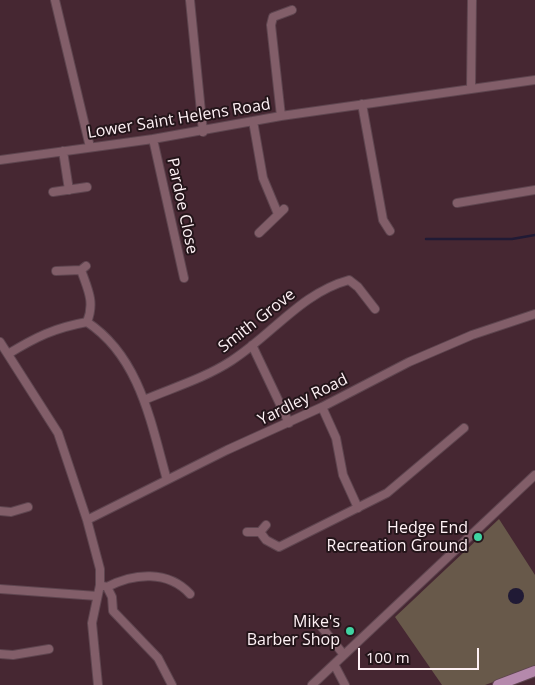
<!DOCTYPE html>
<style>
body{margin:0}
#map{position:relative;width:535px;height:685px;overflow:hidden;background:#462732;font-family:"Open Sans",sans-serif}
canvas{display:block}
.scale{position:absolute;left:358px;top:648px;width:121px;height:22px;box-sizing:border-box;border:2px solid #fef1f5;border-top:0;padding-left:6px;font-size:15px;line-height:18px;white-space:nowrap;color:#fef1f5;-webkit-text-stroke:4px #24151a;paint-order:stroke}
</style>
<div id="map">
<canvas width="535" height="685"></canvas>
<div class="scale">100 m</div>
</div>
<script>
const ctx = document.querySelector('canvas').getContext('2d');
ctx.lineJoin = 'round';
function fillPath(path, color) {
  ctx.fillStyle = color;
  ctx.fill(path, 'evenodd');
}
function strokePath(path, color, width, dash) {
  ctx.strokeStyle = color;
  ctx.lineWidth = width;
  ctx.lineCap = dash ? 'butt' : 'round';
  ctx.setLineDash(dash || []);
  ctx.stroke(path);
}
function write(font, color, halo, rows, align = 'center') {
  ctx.font = font + ' "Open Sans",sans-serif';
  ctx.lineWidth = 4;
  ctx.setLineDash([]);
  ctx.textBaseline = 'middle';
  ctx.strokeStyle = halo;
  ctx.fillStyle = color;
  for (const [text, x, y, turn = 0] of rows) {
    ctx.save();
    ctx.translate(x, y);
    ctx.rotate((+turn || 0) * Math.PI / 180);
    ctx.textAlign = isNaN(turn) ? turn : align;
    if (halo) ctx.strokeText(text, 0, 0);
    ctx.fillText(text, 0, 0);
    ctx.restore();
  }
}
fillPath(new Path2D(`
 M 499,519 L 535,575 L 535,667 L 485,685 L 442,685 L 395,617 Z`), '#68594a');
fillPath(new Path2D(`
 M508 596a8 8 0 1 1 16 0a8 8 0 1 1-16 0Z`), '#201a35');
strokePath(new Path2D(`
 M 426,239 L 512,239 L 535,235`), '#201a35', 2.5);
const minor = new Path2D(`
 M 55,0 L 90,147
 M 190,0 L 203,132
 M 471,89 L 472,0
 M 362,104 L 383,220 L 390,231
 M 281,116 L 271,25 L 273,17 L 292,10
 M 253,121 L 263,178 L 278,214
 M 153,139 L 184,278
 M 63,151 L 69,190
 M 0,160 L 153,139 L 281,116 L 535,80
 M 53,192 L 87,187
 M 457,203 L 535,190
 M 259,233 L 284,209
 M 81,270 C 88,290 95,302 87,322
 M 56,271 L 81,270 L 86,266
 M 0,342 L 58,433 L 87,520 L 100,569 L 100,585 L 92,623 L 98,685
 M 252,345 L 289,423
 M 8,354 C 36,337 54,328 87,322 C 140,357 151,423 167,480
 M 144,400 C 172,388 205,378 231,361 C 272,335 301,293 349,280 L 358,287 L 375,309
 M 322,407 L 336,438 L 343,475 L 358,508
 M 0,511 L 11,512 L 28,507
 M 87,520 L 227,450 L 322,407 L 409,362 L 472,335 L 535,314
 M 247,532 L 260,532 L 266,525
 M 260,532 L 266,540 L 279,547 L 387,493 L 464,428
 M 100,585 L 107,587 L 112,597 L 113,611 L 158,658 L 172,685
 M 107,587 C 134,573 168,570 190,594
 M 0,589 L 97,596
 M 320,625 L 344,655
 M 0,654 L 13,655 L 49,649
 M 334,664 L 345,685
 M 312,685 L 535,475`);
const major = new Path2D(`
 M 498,685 L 535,671`);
strokePath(minor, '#5e454f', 10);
strokePath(major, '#5e454f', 12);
strokePath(minor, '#825e69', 8);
strokePath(major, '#b589ac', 10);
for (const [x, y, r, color] of [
 [478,537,5,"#40d4a2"],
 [350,631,5,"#40d4a2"]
]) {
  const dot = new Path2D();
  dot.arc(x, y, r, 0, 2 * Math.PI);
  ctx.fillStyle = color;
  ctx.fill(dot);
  strokePath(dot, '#24151a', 2);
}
write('16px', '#fef1f5', '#24151a', [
 ["Lower Saint Helens Road",179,119,-9],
 ["Pardoe Close",182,206,78],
 ["Smith Grove",257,321,-38],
 ["Yardley Road",303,400,-26]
]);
write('16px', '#fef1f5', '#24151a', [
 ["Hedge End",468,528],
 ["Recreation Ground",468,546],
 ["Mike's",340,622],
 ["Barber Shop",340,640]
], 'right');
</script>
